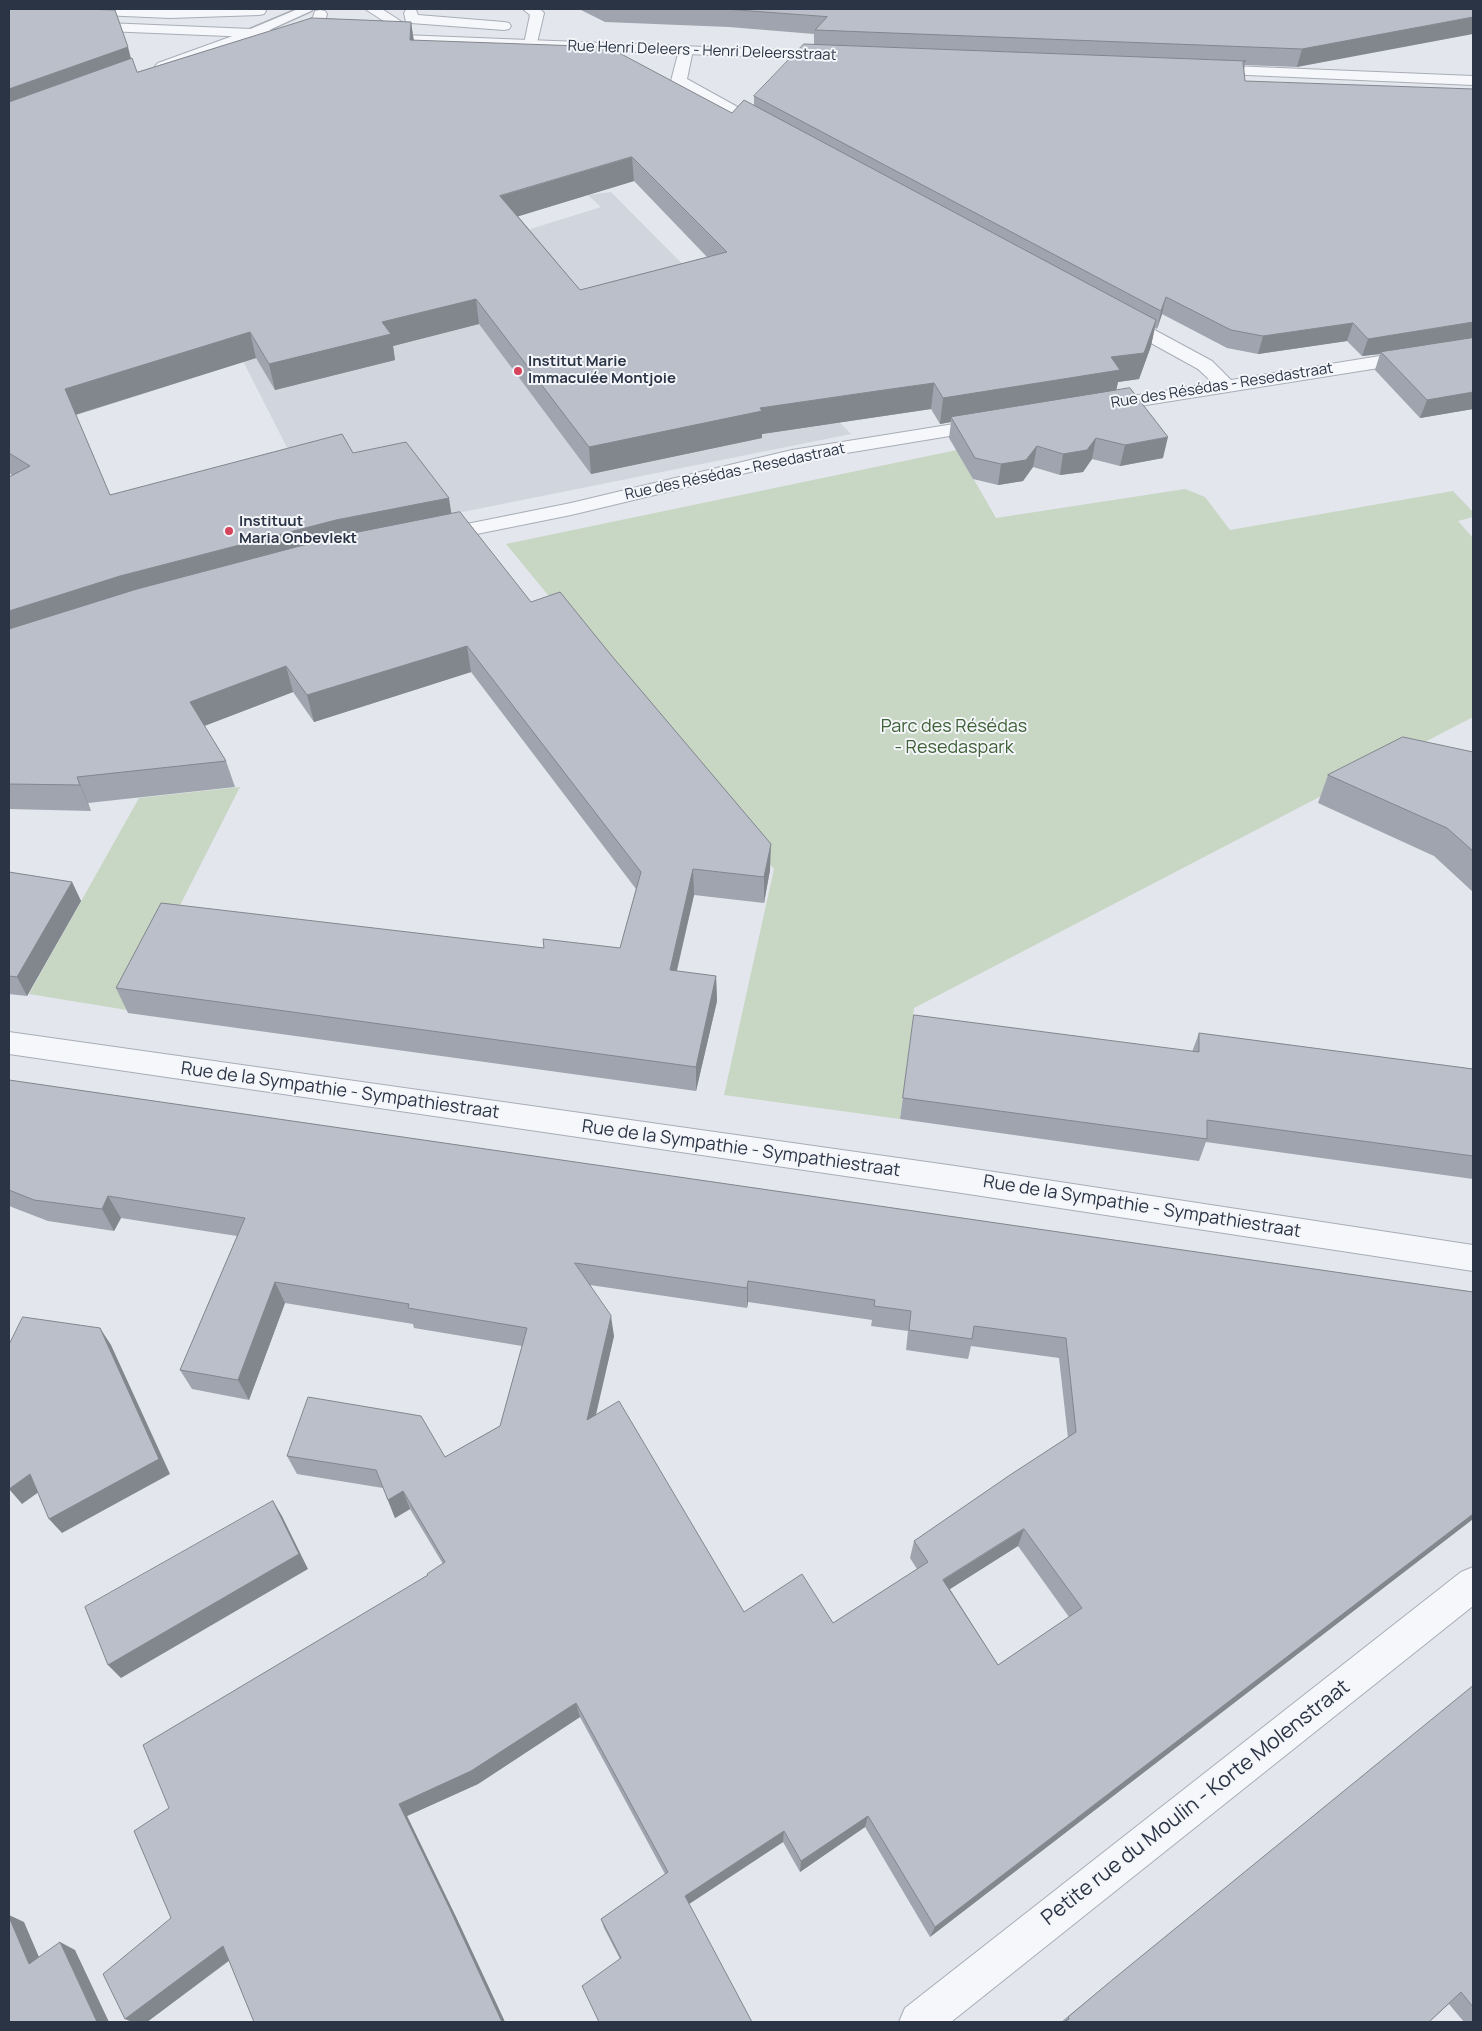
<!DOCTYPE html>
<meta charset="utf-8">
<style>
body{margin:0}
#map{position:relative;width:1482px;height:2031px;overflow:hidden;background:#e3e6ec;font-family:Manrope,sans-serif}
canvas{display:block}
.frame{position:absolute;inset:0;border:10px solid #2a3445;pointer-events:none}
</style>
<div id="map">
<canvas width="1482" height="2031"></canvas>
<div class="frame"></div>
</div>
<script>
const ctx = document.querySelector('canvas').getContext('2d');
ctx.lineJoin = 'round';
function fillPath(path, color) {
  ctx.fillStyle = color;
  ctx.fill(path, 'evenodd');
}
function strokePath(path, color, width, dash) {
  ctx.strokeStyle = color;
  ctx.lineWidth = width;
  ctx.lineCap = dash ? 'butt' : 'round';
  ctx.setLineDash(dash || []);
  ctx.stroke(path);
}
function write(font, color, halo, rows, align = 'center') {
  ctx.font = font + ' Manrope,sans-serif';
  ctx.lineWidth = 4;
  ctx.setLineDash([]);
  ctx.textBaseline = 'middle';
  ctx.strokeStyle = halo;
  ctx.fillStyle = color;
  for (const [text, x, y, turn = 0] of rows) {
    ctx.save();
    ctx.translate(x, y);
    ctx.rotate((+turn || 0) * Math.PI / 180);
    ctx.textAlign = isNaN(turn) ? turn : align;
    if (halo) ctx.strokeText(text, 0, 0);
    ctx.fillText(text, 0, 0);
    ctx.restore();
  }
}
fillPath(new Path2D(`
 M 611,192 L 851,434 L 333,538 L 216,308 L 409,267 L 601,207 L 588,195 Z`), '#d1d5de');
fillPath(new Path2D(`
 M 957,450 L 996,518 L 1185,489 L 1205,497 L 1230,530 L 1453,491 L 1473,512 L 1473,517 L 1458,521 L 1473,538 L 1473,717 L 914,1008 L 900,1119 L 724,1095 L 774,869 L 506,544 Z
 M 240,787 L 127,1010 L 29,994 L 139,798 Z`), '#c8d6c4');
const service = new Path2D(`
 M 298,9 L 313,9 L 311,11 L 256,36 L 248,36 L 246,33 L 248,30 Z`);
const pedestrian = new Path2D(`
 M 72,9 L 265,9 L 266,11 L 264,14 L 259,15 L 170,18 L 78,14 L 73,13 Z
 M 365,9 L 382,9 L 402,22 L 400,25 L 390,25 Z
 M 411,9 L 416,10 L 418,15 L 504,22 L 509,23 L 511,26 L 509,29 L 504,30 L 411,23 L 406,22 L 404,13 L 406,10 Z
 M 320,10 L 325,11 L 327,14 L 325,22 L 311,30 L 301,30 L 299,27 L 313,17 L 315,11 Z`);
const minor = new Path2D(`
 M 523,9 L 540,9 L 544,13 L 536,47 L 526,47 L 524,44 L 530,15 Z
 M 252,29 L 257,30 L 259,33 L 257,36 L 168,69 L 158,69 L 155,66 L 158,63 Z
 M 686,46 L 691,47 L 693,50 L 687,79 L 772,126 L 774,129 L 772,132 L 760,132 L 674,84 L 671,81 L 679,50 L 681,47 Z
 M 1117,312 L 1123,313 L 1212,361 L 1231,380 L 1473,341 L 1473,353 L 1102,412 L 1095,410 L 1092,406 L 1095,402 L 1213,383 L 1198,369 L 1111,321 L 1108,317 L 1111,313 Z
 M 985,419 L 992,421 L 995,425 L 992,429 L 792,462 L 571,515 L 437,542 L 430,541 L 426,536 L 430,531 L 437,530 L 571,503 L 792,450 Z
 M 9,1032 L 955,1166 L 1473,1245 L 1473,1271 L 955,1192 L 9,1054 Z
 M 1473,1567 L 1473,1606 L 951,2022 L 899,2022 L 905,2008 L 1461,1572 Z`);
const tertiary = new Path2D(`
 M 9,19 L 300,31 L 305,32 L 307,35 L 305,38 L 300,39 L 9,27 Z
 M 377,34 L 832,52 L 837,53 L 839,56 L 837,59 L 832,60 L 372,41 L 370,38 L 372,35 Z
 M 1207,65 L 1473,76 L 1473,85 L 1202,73 L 1199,70 L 1202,67 Z`);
strokePath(service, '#a8adb7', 3);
strokePath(pedestrian, '#a8adb7', 2);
strokePath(minor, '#a8adb7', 2);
strokePath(tertiary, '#a8adb7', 2);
fillPath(service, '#f6f7fa');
fillPath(pedestrian, '#f6f7fa');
fillPath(minor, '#f6f7fa');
fillPath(tertiary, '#f6f7fa');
fillPath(new Path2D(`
 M 9,9 L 114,9 L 131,59 L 137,72 L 411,22 L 414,40 L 732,113 L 754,106 L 754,96 L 814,44 L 814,34 L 729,27 L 605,22 L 579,9 L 1473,9 L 1297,67 L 1245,65 L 1244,70 L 1245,81 L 1473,409 L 1420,418 L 1375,370 L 1380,354 L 1362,356 L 1347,341 L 1258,354 L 1227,348 L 1162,314 L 1157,329 L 1155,328 L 1151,346 L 1139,379 L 1118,382 L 1116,390 L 1163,458 L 1120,466 L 1092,459 L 1083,472 L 1060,475 L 1033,467 L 1023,481 L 998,485 L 973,479 L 949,438 L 951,422 L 940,424 L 931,409 L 762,434 L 762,438 L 591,474 L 479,324 L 393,346 L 395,360 L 275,390 L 256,358 L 76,415 L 110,495 L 353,453 L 452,514 L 770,870 L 764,903 L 694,895 L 677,971 L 716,976 L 717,1001 L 696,1091 L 128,1013 L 116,988 L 544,948 L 620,948 L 636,889 L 471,672 L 314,722 L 293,692 L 204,726 L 226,761 L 235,787 L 88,803 L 91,811 L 9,809 L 9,477 L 12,475 L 9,473 ZM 634,181 L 707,257 L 580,290 L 518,216 Z
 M 1473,752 L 1473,892 L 1434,856 L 1318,803 L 1328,775 Z
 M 9,872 L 72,882 L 81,901 L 27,996 L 9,994 Z
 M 914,1015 L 1192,1052 L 1199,1033 L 1473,1069 L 1473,1179 L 1206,1142 L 1199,1161 L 900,1119 Z
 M 9,1080 L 1473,1292 L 1473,1519 L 930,1937 L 865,1827 L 800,1872 L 783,1842 L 689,1904 L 620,1959 L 604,1928 L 601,1919 L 665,1874 L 580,1717 L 478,1784 L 407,1816 L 456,1917 L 505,2022 L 254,2022 L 229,1961 L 147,2022 L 133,2022 L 125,2019 L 171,1918 L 169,1808 L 428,1575 L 443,1564 L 410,1509 L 395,1518 L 383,1488 L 297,1474 L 287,1456 L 445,1457 L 500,1426 L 522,1346 L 414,1328 L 413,1324 L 285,1303 L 249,1400 L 192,1389 L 180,1370 L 237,1236 L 121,1218 L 114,1231 L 48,1221 L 9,1206 ZM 590,1285 L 747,1308 L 748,1302 L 872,1320 L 871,1326 L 908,1331 L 906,1350 L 968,1359 L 971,1346 L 1059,1358 L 1068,1438 L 914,1541 L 910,1558 L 917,1569 L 833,1623 L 744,1612 L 596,1415 L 614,1336 ZM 1018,1546 L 1069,1617 L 998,1665 L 950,1589 Z
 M 1473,1686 L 1473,2021 L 1464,2022 L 1449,2004 L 1429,2022 L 1061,2022 Z`), '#a0a4ae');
fillPath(new Path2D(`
 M 1473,17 L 1473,34 L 1297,67 L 1302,49 Z
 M 411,22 L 414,45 L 410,40 Z
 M 128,47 L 134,70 L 9,116 L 9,89 Z
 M 632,157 L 634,181 L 503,221 L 500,196 Z
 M 1166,297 L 1162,314 L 1157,329 L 1161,311 Z
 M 476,299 L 479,324 L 393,346 L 395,360 L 275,390 L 269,364 L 382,322 Z
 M 1156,320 L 1151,346 L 1139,379 L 1118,382 L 1115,396 L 951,417 L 951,422 L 940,424 L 943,398 L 1111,357 Z
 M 1473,322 L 1473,338 L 1381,352 L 1380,354 L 1362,356 L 1368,339 Z
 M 1353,323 L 1347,341 L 1258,354 L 1263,336 Z
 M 250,332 L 256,358 L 74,415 L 65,389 Z
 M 934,383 L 931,409 L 762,434 L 762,438 L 591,474 L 589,447 L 760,408 Z
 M 1473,392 L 1473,409 L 1420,418 L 1427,400 Z
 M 1168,437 L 1163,458 L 1120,466 L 1125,445 Z
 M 1096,438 L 1092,459 L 1083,472 L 1060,475 L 1063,454 Z
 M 1037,446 L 1033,467 L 1023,481 L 998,485 L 1001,464 Z
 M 449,498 L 453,524 L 9,641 L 9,611 L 120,576 L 336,520 Z
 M 467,646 L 471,672 L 314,722 L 307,695 Z
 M 286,666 L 293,692 L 199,728 L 190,702 Z
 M 77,777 L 88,803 L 91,811 L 80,785 Z
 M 771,844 L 770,870 L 764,903 L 764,877 Z
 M 693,869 L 694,895 L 671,995 L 670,970 Z
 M 72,882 L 81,901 L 27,996 L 17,977 Z
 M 716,976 L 717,1001 L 696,1091 L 696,1067 Z
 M 108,1196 L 121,1218 L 114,1231 L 102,1209 Z
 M 748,1281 L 748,1302 L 747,1308 L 747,1288 Z
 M 275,1282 L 285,1303 L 249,1400 L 238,1380 Z
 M 611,1316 L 614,1336 L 590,1439 L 587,1420 Z
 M 100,1328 L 111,1345 L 170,1474 L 62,1533 L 49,1519 Z
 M 30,1474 L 43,1489 L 22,1504 L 9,1489 Z
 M 403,1491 L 410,1509 L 395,1518 L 388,1500 Z
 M 273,1501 L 282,1516 L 308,1569 L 121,1678 L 108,1665 Z
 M 1473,1514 L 1473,1519 L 930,1937 L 935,1927 Z
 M 1024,1529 L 1018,1546 L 939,1596 L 943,1580 Z
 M 576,1703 L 580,1717 L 478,1784 L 407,1816 L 456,1917 L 505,2022 L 502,2022 L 399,1804 Z
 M 868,1816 L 865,1827 L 800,1872 L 801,1861 Z
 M 784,1831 L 783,1842 L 686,1906 L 685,1896 Z
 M 9,1915 L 24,1922 L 45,1971 L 29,1964 L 9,1926 Z
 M 60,1942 L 75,1950 L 109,2022 L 97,2022 Z
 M 223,1946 L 236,1955 L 147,2022 L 133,2022 L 125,2019 Z`), '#82868d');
const building = new Path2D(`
 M 9,9 L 80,9 L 115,10 L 128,47 L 9,89 Z
 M 725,9 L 1473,9 L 1473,17 L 1302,49 L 815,30 L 827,17 Z
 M 312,18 L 411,22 L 410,40 L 608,47 L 732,113 L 744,100 L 1156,320 L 1144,353 L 1111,357 L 1120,370 L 943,398 L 934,383 L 877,391 L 760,408 L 762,411 L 589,447 L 476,299 L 382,322 L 391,334 L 269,364 L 250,332 L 65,389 L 110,495 L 342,434 L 353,453 L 406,442 L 449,498 L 336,520 L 120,576 L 9,611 L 9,477 L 30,466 L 9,453 L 9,102 L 132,58 L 137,72 ZM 632,157 L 727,252 L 580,290 L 500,196 Z
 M 804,44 L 1246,61 L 1243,62 L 1245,81 L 1473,89 L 1473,322 L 1368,339 L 1353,323 L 1263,336 L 1231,330 L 1166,297 L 1161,311 L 754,96 Z
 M 1473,338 L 1473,392 L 1427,400 L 1381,352 Z
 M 1130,388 L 1168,437 L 1125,445 L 1096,438 L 1087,450 L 1063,454 L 1037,446 L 1026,460 L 1001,464 L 975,458 L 951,417 Z
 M 460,512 L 531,602 L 560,592 L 611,655 L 771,844 L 764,877 L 693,869 L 670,970 L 716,976 L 696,1067 L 116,988 L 161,903 L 544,948 L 543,939 L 620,948 L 641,872 L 467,646 L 307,695 L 286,666 L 190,702 L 226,761 L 77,777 L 80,785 L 9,784 L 9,629 L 137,589 L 338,536 Z
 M 1403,737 L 1473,752 L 1473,851 L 1447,828 L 1328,775 Z
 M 9,872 L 72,882 L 17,977 L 9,976 Z
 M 914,1015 L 1199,1052 L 1199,1033 L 1473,1069 L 1473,1156 L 1207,1120 L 1207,1139 L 903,1098 Z
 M 9,1080 L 1473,1292 L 1473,1514 L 935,1927 L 868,1816 L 801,1861 L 784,1831 L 685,1896 L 752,2022 L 599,2022 L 582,1986 L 621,1958 L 601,1919 L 668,1872 L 576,1703 L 471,1771 L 399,1804 L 449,1907 L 502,2022 L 254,2022 L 223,1946 L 125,2019 L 103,1974 L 171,1918 L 134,1831 L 169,1808 L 143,1745 L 428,1575 L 427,1574 L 445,1562 L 403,1491 L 388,1500 L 376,1470 L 287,1456 L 308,1397 L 421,1416 L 445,1457 L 500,1426 L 527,1328 L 408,1308 L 409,1304 L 275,1282 L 238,1380 L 180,1370 L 245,1218 L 108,1196 L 102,1209 L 34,1200 L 9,1190 ZM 575,1263 L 747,1288 L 748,1281 L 875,1300 L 874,1306 L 911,1311 L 909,1330 L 972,1339 L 974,1326 L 1066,1338 L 1076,1432 L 1010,1475 L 914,1541 L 928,1562 L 833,1623 L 802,1574 L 744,1612 L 619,1401 L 587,1420 L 611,1316 ZM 1024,1529 L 1082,1608 L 998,1665 L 943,1580 Z
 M 23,1317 L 100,1328 L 159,1459 L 49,1519 L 30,1474 L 9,1489 L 9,1345 Z
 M 273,1501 L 299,1554 L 108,1665 L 85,1607 Z
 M 1473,1686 L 1473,2007 L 1461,1992 L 1429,2022 L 1064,2022 L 1069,2019 L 1068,2017 L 1111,1981 Z
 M 9,1917 L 29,1964 L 60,1942 L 97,2022 L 9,2022 Z`);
fillPath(building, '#babfca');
strokePath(building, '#82868d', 1);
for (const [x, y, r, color] of [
 [518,371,5,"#d5445b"],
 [229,531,5,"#d5445b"]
]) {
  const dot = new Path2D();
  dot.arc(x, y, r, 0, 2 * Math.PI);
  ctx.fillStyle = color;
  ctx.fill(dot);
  strokePath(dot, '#f3f5f9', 2);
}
write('15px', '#2a3445', '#f3f5f9', [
 ["Rue Henri Deleers - Henri Deleersstraat",702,51,2],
 ["Rue des Résédas - Resedastraat",1222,386,-9],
 ["Rue des Résédas - Resedastraat",735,472,-12]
]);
write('bold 15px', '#2a3445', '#f3f5f9', [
 ["Institut Marie",528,362],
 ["Immaculée Montjoie",528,379],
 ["Instituut",239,522],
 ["Maria Onbevlekt",239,539]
], 'left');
write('18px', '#3f6136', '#f3f5f9', [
 ["Parc des Résédas",954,727],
 ["- Resedaspark",954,748]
]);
write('18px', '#2a3445', '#f3f5f9', [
 ["Rue de la Sympathie - Sympathiestraat",340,1091,8],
 ["Rue de la Sympathie - Sympathiestraat",741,1149,8],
 ["Rue de la Sympathie - Sympathiestraat",1142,1207,9]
]);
write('21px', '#2a3445', '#f3f5f9', [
 ["Petite rue du Moulin - Korte Molenstraat",1196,1803,-38]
]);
</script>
